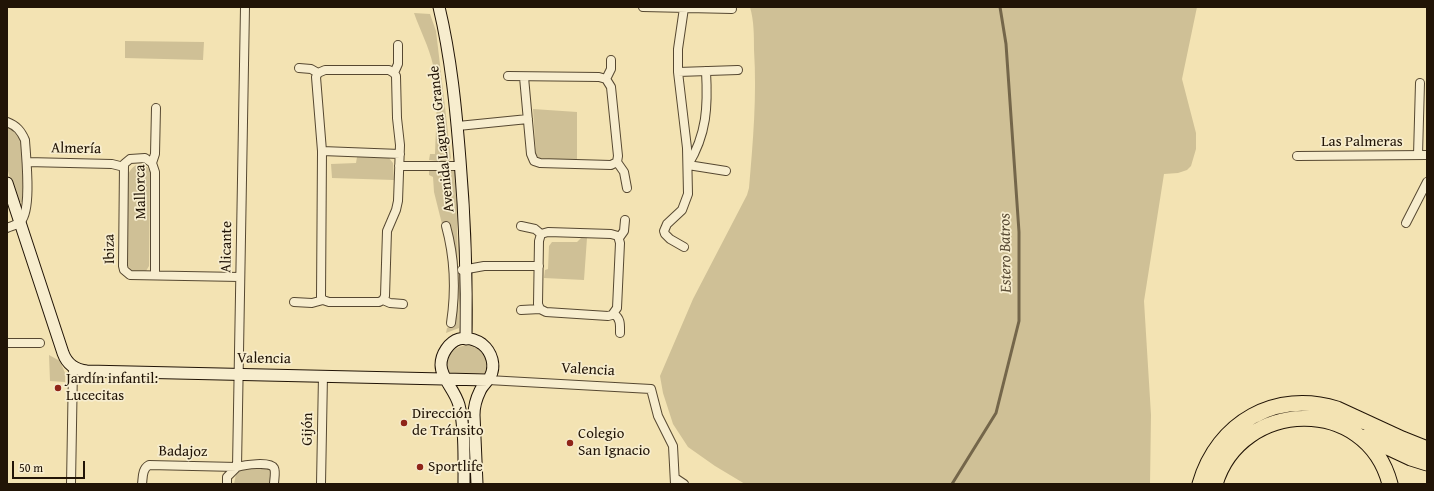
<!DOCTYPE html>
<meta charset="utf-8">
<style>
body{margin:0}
#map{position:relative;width:1434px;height:491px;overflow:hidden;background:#f3e3b3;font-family:"Gentium Book Plus",serif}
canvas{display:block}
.frame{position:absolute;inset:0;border:8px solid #211406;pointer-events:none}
.scale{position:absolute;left:12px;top:461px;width:73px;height:18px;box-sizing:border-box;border:2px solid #211406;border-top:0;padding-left:5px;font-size:12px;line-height:14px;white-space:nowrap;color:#211406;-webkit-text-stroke:3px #f7edce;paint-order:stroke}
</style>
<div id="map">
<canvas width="1434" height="491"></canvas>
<div class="frame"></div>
<div class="scale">50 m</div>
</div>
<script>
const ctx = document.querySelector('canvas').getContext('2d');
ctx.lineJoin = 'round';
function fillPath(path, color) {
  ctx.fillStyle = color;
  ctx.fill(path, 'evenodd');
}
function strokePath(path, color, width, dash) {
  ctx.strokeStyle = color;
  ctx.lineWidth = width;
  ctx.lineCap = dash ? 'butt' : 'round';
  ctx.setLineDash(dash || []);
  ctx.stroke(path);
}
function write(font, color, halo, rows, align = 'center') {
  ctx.font = font + ' "Gentium Book Plus",serif';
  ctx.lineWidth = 3.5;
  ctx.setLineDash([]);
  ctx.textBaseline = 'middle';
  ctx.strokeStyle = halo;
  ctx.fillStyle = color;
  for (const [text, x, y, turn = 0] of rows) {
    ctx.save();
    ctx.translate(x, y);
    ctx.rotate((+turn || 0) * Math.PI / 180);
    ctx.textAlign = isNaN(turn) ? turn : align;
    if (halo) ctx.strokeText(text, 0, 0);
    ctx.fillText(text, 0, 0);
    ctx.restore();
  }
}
fillPath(new Path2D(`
 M 750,7 L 1197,7 L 1182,79 L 1196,133 L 1196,149 L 1191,166 L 1187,170 L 1178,173 L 1164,174 L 1144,301 L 1151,415 L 1150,484 L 745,484 L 715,466 L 688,447 L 673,424 L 663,393 L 660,376 L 693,299 L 747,195 L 749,188 C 753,142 757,96 754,50 C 754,35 754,21 750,7 Z
 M 414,13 L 430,14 L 436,31 L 451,158 L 448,162 L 429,160 L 430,154 L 435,154 C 436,124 439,94 433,65 C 429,47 420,30 414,13 Z
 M 125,41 L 204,42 L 203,60 L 125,58 Z
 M 533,109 L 577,112 L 577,160 L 538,158 L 536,155 Z
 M 7,127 C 15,132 21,137 24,147 L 24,202 L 19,202 L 11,183 L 7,167 Z
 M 357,157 L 389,158 L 393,163 L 394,180 L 332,178 L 331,164 L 356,163 Z
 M 141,164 L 147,167 L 150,171 L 149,266 L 146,271 L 133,272 L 128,266 L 127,176 C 131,169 133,165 141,164 Z
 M 429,170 L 456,170 L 459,328 L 446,333 L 447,328 L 455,324 C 460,292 455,258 451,226 L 442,224 L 434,192 L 433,177 L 429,175 Z
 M 582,237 L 587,238 L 584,280 L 544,278 L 545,270 L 548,269 L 549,246 L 552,242 L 577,242 Z
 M 467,345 C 476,347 489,353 489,363 C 489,366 487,370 486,373 L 448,373 C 443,358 452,347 467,345 Z
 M 49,355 L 60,361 L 65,373 L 65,382 L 50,381 Z
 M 242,468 L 268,468 C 274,471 271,478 271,484 L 234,484 L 236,474 Z`), '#cfc096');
strokePath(new Path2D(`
 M 952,484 L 996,413 L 1019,321 L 1019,232 L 1006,44 L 1000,7`), '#74664a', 3);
const street = new Path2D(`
 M 643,7 L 732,9
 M 684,8 L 678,49 L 678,72 L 687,148 L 688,194 L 682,210 L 667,224 L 664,231 L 665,234 L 670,239 L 684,247
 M 299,68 L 311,69 L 318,73
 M 325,70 L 389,70 L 394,73 L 396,76 L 397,118 L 400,145 L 398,201 L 396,210 L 387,231 L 385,296 L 383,300 L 379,302 L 329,302 L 323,300 L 321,297 L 322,151 L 316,77 L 318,73 Z
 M 678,72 L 738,70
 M 394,73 L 398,64 L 398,45
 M 508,76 L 599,77 L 606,79 L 611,87 L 618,156 L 617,162 L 611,165 L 540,163 L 534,161 L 531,154 L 524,77
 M 606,79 L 611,69 L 611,60
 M 7,122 C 17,126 21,131 25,140 C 26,157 32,209 21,221 C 18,225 11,226 7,228
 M 458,126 L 528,119
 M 322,151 L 400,154
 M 1418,155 L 1420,83
 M 1297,156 L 1427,155
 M 27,162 L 112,164 L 124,167
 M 617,162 L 624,172 L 627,188
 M 152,163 L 145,158 L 130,159 L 124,164 L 123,266 L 124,270 L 130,275 L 240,277
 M 688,165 C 707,134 708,106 706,71
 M 688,165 L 726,171
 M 399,166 L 461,166
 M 1406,223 L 1427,182
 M 446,226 C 455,259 456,290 451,323
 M 521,226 L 535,229 L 541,234
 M 619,238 L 624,231 L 625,220
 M 462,270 L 484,266 L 539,266
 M 155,275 L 155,172 L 152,163 L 155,154 L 156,108
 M 383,300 L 390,303 L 403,304
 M 294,302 L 312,303 L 323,300
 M 521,310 L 540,309 L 546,312 L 608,316 L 612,315 L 617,308 L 620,243 L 618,236 L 611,234 L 548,232 L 541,234 L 539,241 L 538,304 L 540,309
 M 614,314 C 621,319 620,325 620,333
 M 7,343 L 40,343
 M 488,380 L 651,389 L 658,416 L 673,446 L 675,484
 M 675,478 L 684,484
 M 71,484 L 73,367
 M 142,484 C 143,477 142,469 149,465 L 237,467 C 244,465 270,461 274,468 C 276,472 274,480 274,484
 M 227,484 L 227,477 L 237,467 L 245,7
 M 321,484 L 323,375`);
const secondary = new Path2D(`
 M 439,7 C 451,57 456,109 460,160 C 465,220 467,279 466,339
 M 7,183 L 63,353 C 67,364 75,370 87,371 L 488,380
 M 464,484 C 464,460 465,428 459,405 C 455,390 441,378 441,365 C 441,354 449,342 459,339 C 467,337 476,340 482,344 C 492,352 496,366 490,377 C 487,382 482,386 480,391 C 476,399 474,406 474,415 L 477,484`);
const highway = new Path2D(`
 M 1366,437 L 1411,458 L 1427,463
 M 1200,484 C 1218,422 1276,390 1337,409 L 1402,439 L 1427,449
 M 1215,484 C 1241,398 1367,395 1390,484`);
strokePath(street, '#564831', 10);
strokePath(secondary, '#211406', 13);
strokePath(highway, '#211406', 17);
strokePath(street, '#f7edce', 8);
strokePath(secondary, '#f7edce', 11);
strokePath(highway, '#f3e3b3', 15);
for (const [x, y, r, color] of [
 [58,388,4,"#8f2418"],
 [404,423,4,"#8f2418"],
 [570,443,4,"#8f2418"],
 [420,467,4,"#8f2418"]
]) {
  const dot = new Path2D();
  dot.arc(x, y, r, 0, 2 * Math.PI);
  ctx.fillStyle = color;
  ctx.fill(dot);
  strokePath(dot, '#f7edce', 1.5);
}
write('15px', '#211406', '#f7edce', [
 ["Avenida Laguna Grande",442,139,-96],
 ["Las Palmeras",1362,142],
 ["Almería",76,149,1],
 ["Mallorca",141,192,-91],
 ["Alicante",227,247,-89],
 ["Ibiza",110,249,-91],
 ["Valencia",264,359,1],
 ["Valencia",588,370,3],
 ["Gijón",308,429,-89],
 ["Badajoz",183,452,1]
]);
write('15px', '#211406', '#f7edce', [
 ["Jardín infantil:",66,379],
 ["Lucecitas",66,396],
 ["Dirección",412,414],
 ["de Tránsito",412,431],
 ["Colegio",578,434],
 ["San Ignacio",578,451],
 ["Sportlife",428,467]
], 'left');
write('italic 16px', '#594b34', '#f7edce', [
 ["Estero Batros",1006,253,-91]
]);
</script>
